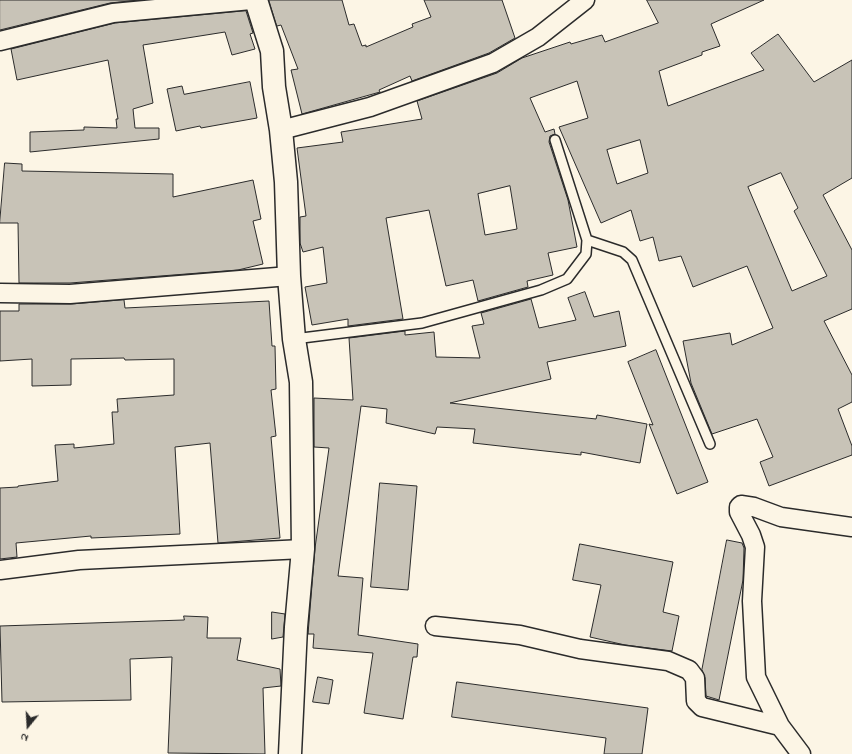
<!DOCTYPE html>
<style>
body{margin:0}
#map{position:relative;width:852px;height:754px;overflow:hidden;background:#fcf5e5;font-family:"Indie Flower",sans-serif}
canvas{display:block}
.north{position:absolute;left:8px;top:706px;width:40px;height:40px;-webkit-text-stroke:3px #fcf5e5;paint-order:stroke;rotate:198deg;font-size:11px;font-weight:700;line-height:16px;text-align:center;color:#2b2b2b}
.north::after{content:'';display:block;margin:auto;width:14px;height:18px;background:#2b2b2b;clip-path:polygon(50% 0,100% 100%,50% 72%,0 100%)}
</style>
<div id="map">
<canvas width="852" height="754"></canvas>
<div class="north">N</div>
</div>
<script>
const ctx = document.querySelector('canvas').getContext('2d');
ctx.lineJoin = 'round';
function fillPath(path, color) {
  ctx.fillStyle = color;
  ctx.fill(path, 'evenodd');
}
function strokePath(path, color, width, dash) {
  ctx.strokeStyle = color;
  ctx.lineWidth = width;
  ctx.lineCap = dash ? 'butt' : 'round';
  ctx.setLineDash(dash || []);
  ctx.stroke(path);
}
const building = new Path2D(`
 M 0,0 L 139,0 L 110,3 L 0,30 Z
 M 269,0 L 342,0 L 349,25 L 354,24 L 362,46 L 366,45 L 366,47 L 413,27 L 412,24 L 431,17 L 424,0 L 502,0 L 515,38 L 489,53 L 412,81 L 410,76 L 379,90 L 380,92 L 302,114 L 291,70 L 298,69 L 281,25 L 277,26 Z
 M 647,0 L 764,0 L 711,24 L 720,46 L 702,52 L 702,55 L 659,71 L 668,106 L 764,70 L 751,53 L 778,34 L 814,82 L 852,60 L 852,178 L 823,195 L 852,250 L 852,309 L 824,321 L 852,375 L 852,402 L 838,409 L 852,446 L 852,455 L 769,486 L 760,462 L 773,457 L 757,419 L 712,434 L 691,383 L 683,341 L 730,333 L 732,345 L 773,328 L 747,266 L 693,287 L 681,256 L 659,261 L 653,237 L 640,241 L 631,210 L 601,223 L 559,127 L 588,118 L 577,81 L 530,98 L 545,132 L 554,129 L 555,134 L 550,136 L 549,142 L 568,200 L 577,247 L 548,253 L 553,275 L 527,281 L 528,287 L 478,301 L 473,280 L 446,286 L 429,210 L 386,218 L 403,319 L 348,326 L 348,319 L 312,325 L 305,287 L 327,283 L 323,247 L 303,252 L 300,243 L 300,217 L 306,216 L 297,148 L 343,142 L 341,132 L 422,119 L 417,101 L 497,73 L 522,58 L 570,42 L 571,44 L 602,35 L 605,42 L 658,23 ZM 640,140 L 648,173 L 617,184 L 607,150 ZM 781,173 L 798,208 L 794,211 L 827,276 L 792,291 L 748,187 ZM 510,186 L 517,229 L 485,235 L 478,194 Z
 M 246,11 L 253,33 L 250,34 L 255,49 L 232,55 L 225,32 L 143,45 L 153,103 L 133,109 L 135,128 L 159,128 L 159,139 L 30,152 L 30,132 L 84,130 L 84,127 L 117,128 L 116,119 L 118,119 L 108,60 L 17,80 L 11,49 L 115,23 Z
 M 250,82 L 257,118 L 201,128 L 200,126 L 176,131 L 167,89 L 182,86 L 184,94 Z
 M 5,163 L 22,164 L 22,171 L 173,174 L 173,197 L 253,180 L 261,219 L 253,221 L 263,264 L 238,270 L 70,283 L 19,283 L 18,223 L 0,223 Z
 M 585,292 L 594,317 L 619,311 L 626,346 L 547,362 L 551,379 L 450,403 L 596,419 L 597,415 L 647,424 L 640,463 L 581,452 L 581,455 L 473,443 L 475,429 L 437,427 L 435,434 L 386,423 L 387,409 L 361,406 L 338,576 L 363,578 L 358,635 L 418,644 L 417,657 L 413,657 L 403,719 L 364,713 L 373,653 L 313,648 L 314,634 L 308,634 L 315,548 L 329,448 L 314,447 L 314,398 L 353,400 L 349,338 L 405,331 L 405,335 L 434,332 L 436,357 L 480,358 L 472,326 L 484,324 L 481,313 L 531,299 L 539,328 L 576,320 L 568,298 Z
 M 124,300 L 125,308 L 269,301 L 272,346 L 275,346 L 276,389 L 271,390 L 276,436 L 271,437 L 280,538 L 218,543 L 210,443 L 175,447 L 180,534 L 91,538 L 91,536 L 16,543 L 17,557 L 0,559 L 0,488 L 18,487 L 18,486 L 58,481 L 55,445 L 74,444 L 74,448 L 114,444 L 112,412 L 118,412 L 117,399 L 174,395 L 174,359 L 125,360 L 124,358 L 71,359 L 71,385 L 32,386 L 32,359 L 0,361 L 0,311 L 19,311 L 19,304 L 71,304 Z
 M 656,350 L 708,482 L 677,494 L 649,424 L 653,425 L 628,362 Z
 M 380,483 L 417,486 L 408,590 L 371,587 Z
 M 727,540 L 742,543 L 744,548 L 743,580 L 719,700 L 706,696 L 705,678 L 702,670 Z
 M 580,544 L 673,562 L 663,612 L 679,616 L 672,651 L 625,645 L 590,637 L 601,585 L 573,580 Z
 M 272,612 L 285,614 L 283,637 L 272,639 Z
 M 184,616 L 208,617 L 207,638 L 241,638 L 237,660 L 280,669 L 281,686 L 263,688 L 265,754 L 168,753 L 172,657 L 130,659 L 131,700 L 2,702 L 0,626 L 184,620 Z
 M 318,677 L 333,680 L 329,704 L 313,702 Z
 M 457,682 L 648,708 L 642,754 L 604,754 L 606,738 L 452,717 Z`);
fillPath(building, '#c8c3b7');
strokePath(building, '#2b2b2b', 1);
const service = new Path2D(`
 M 587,240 L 623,252 L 632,260 L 710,444
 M 294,339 L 422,323 L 541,290 L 567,279 L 586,254 L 587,240 L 555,140`);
const minor = new Path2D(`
 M 0,41 L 113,13 L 251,0
 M 281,130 L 370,107 L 493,63 L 538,37 L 585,0
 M 0,293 L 70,294 L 289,276
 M 0,570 L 79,560 L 303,549
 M 435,626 L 520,635 L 580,649 L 668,661 L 689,670 L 695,678 L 696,701 L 702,707 L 780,726
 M 801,754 L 780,726 L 756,677 L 752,601 L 755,547 L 751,535 L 739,512 L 739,507 L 741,505 L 754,507 L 781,517 L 852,527`);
const tertiary = new Path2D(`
 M 256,0 L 272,51 L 274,87 L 281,130 L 286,182 L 289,276 L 294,339 L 301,382 L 303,549 L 296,627 L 290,754`);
strokePath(service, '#2b2b2b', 12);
strokePath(minor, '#2b2b2b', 21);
strokePath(tertiary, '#2b2b2b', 25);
strokePath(service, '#fcf5e5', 9);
strokePath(minor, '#fcf5e5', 18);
strokePath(tertiary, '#fcf5e5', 22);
</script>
